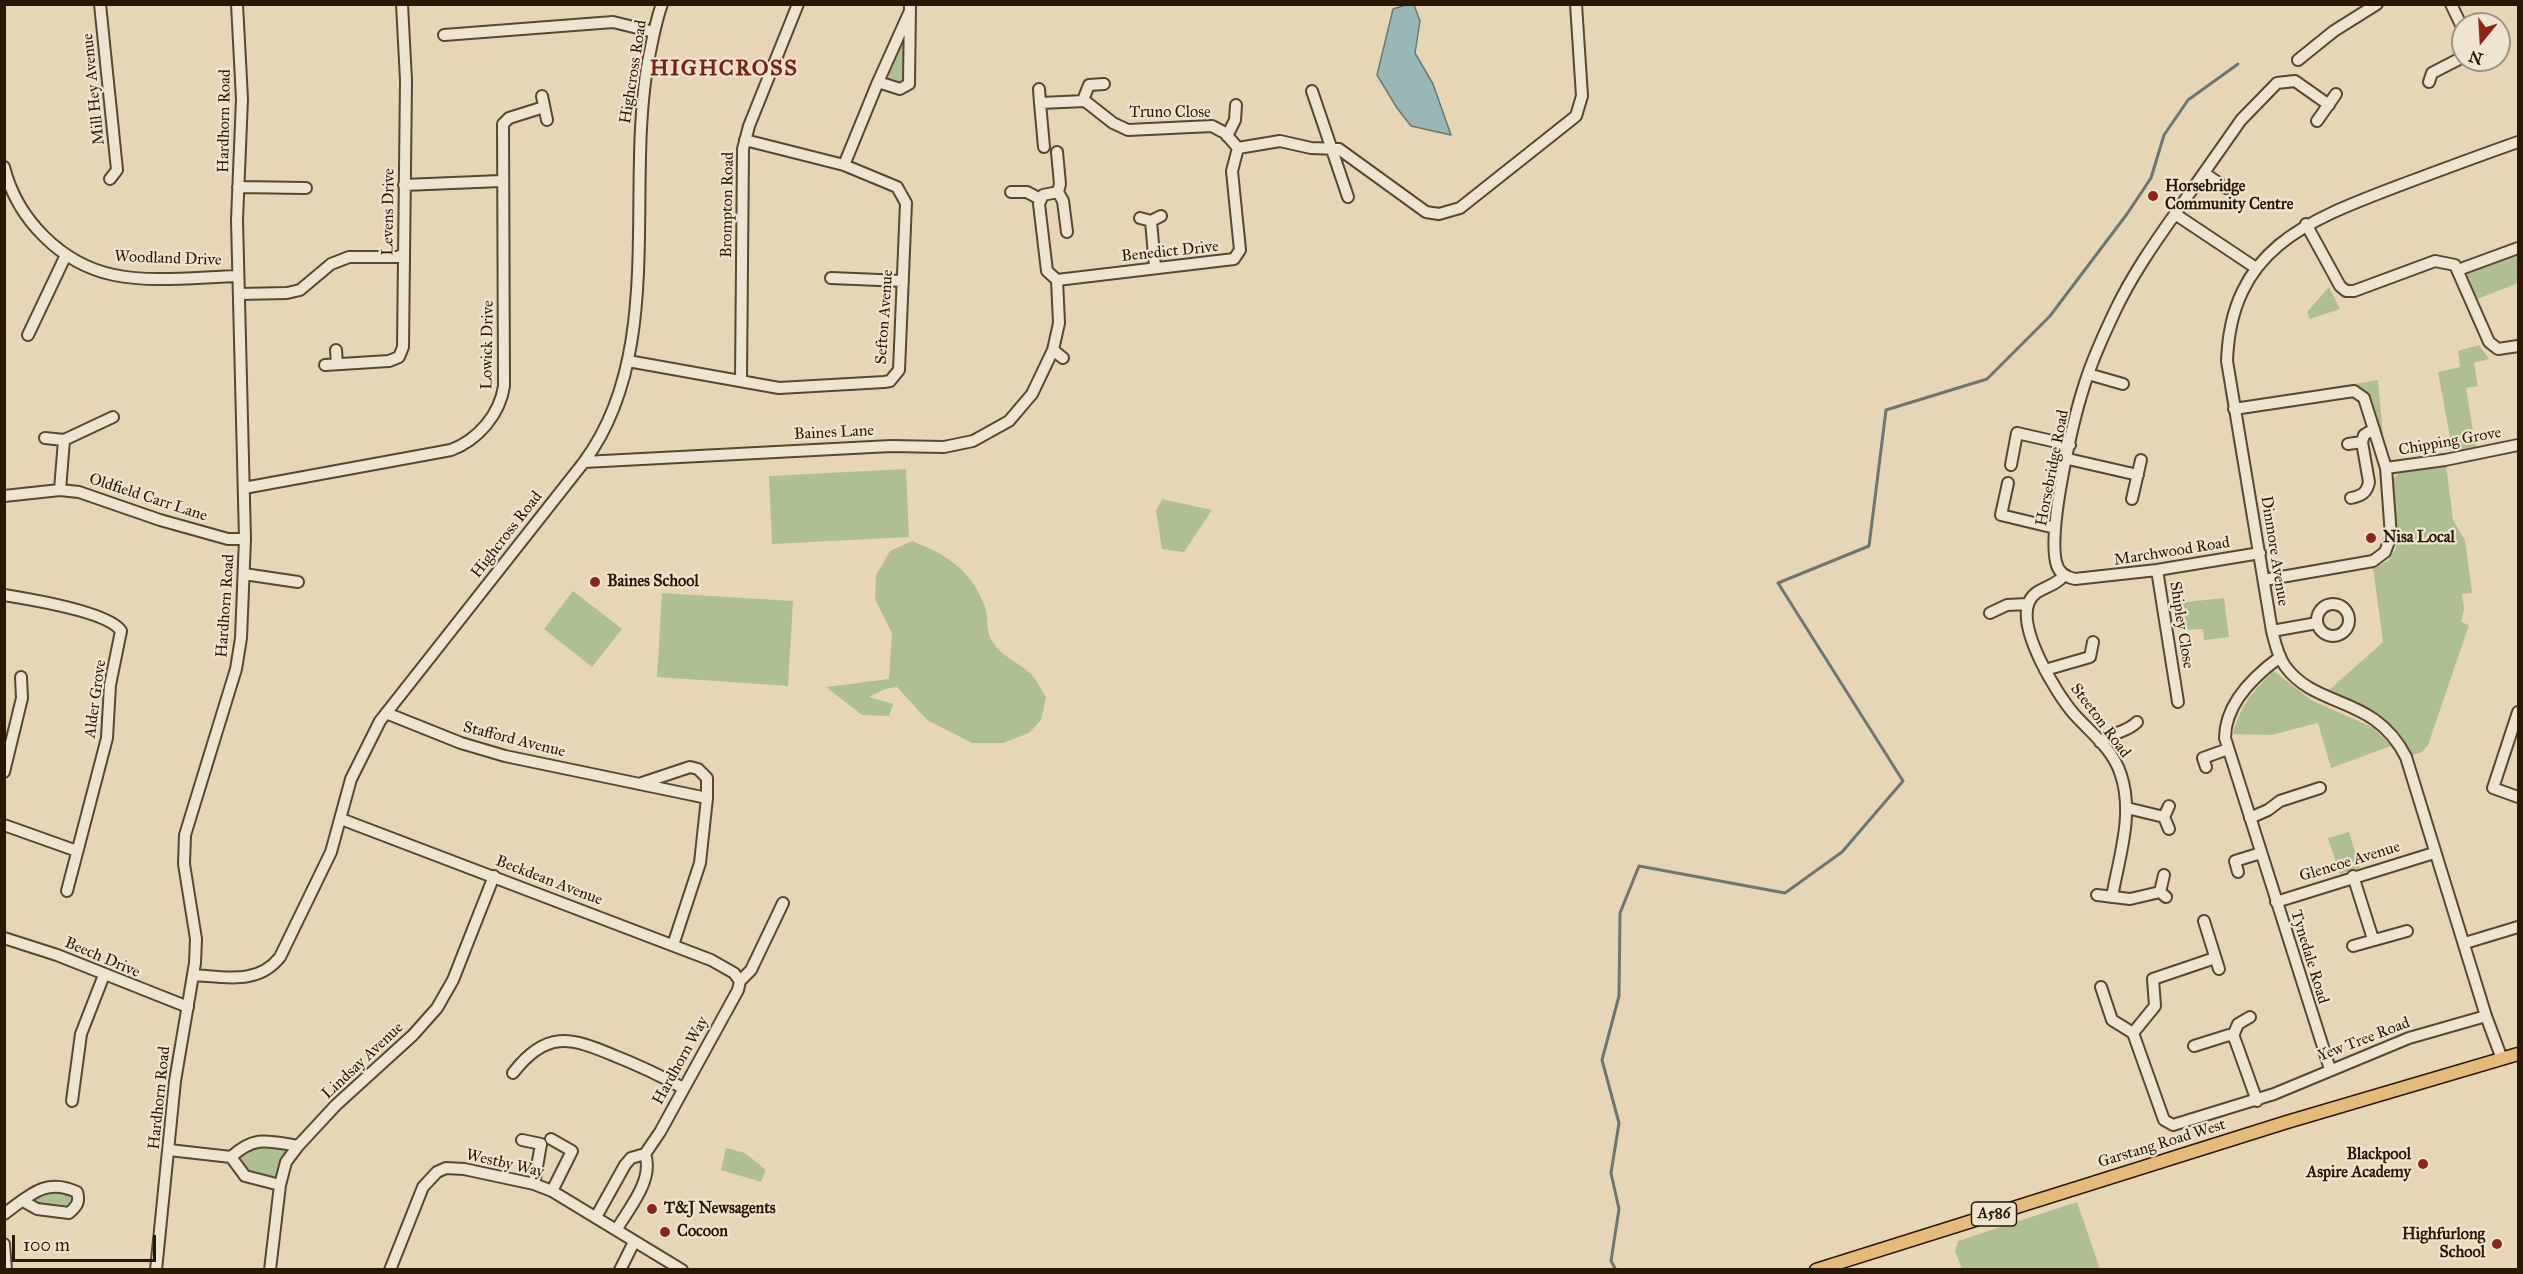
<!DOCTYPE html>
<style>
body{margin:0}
#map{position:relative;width:2523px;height:1274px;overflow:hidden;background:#e7d6b6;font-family:"IM FELL Great Primer",serif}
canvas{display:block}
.frame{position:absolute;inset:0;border:6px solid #2a1702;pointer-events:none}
.north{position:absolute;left:2451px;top:12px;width:60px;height:60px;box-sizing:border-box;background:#efe4d0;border:2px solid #a0927e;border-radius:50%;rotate:198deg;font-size:16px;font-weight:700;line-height:24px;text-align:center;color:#2a1702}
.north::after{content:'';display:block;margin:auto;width:21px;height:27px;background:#8f2418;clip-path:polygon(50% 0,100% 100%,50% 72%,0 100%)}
.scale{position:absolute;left:12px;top:1235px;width:144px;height:27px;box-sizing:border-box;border:3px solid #2a1702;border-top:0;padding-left:8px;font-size:18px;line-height:21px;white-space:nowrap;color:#2a1702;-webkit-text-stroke:4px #efe4d0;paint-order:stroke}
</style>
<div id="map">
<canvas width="2523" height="1274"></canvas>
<div class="frame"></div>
<div class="north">N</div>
<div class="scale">100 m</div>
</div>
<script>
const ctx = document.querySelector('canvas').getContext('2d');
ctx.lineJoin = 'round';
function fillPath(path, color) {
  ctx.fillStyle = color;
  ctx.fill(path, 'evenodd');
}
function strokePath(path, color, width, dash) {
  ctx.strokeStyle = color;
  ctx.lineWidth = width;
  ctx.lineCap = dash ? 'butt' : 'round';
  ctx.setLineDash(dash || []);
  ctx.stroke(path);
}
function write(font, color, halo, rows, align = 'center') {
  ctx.font = font + ' "IM FELL Great Primer",serif';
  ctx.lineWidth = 4.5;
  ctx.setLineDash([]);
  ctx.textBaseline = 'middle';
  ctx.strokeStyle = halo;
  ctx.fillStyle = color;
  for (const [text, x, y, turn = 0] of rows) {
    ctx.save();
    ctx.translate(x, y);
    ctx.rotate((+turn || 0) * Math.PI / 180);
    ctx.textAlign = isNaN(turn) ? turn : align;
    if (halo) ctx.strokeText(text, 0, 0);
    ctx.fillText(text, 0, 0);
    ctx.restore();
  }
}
fillPath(new Path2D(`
 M 909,13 L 906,87 L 878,82 Z
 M 2518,251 L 2518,283 L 2475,300 L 2463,270 Z
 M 2329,287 L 2340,309 L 2310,319 L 2307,312 Z
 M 2479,345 L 2489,359 L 2474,363 L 2478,386 L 2466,388 L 2476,449 L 2453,453 L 2438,372 L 2460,367 L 2458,351 Z
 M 2378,380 L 2386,468 L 2361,391 L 2348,385 Z
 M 2446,465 L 2453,520 L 2465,540 L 2472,593 L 2462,594 L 2464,609 L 2461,622 L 2469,625 L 2428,745 L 2422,752 L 2410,756 C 2398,720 2361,704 2328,691 L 2383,642 L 2373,568 L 2388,561 L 2396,548 L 2392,480 L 2400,472 Z
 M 906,469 L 909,537 L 772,544 L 769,476 Z
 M 1162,499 L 1212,510 L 1184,552 L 1162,549 L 1156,511 Z
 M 912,541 C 948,555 974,572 986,610 C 988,618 986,629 990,637 C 997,654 1018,662 1031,674 C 1037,680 1041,690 1046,697 L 1041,720 L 1029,733 L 1003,743 L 972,743 L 927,720 L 897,687 L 885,689 L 869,697 L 893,704 L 889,716 L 862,715 L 826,687 L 889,679 L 892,633 L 875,599 L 876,575 L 890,551 Z
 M 573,591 L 622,629 L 592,667 L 544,629 Z
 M 662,593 L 793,601 L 788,686 L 657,677 Z
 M 2224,598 L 2229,637 L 2204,640 L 2203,629 L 2184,630 L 2177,603 Z
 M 2274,671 L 2311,700 L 2374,728 L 2391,746 L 2331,768 L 2318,723 L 2271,735 L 2233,734 C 2241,704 2252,692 2274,671 Z
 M 2349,832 L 2360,868 L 2340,874 L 2328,838 Z
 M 298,1146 L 280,1185 L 250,1179 L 231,1157 L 243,1147 Z
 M 726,1148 L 745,1153 L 766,1170 L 761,1182 L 721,1170 Z
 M 44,1188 L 77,1192 L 69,1213 L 23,1201 Z
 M 2077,1202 L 2100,1269 L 1962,1269 L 1955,1251 L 1958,1241 Z`), '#b0bf92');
const water = new Path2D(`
 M 1406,5 L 1414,5 L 1420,21 L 1415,53 L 1433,84 L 1451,135 L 1411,126 L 1397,108 L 1377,75 L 1393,9 Z`);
fillPath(water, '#99b7b7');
strokePath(water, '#6d776f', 1.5);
strokePath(new Path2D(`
 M 1616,1270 L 1611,1261 L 1619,1209 L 1611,1173 L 1619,1123 L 1602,1060 L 1619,996 L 1620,913 L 1639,866 L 1785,893 L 1842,852 L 1903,781 L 1778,583 L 1869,546 L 1886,410 L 1987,379 L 2050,316 L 2127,214 L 2151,178 L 2164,135 L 2188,100 L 2238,64`), '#6d776f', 3);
const minor = new Path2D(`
 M 100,4 L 117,170 L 110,179
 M 2451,4 L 2463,29
 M 444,35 L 613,22 L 654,32
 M 2499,46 L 2501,47
 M 2298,60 L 2334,31 L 2377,4
 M 878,82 L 909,13
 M 2429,82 L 2432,73 L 2463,57
 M 1039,89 L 1040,103
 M 1312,91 L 1348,197
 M 542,96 L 547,120
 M 1083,100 L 1089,85 L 1104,84
 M 2317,121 L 2336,94
 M 1227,136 L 1235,120 L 1236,105
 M 1044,147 L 1040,103 L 1085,101 L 1113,123 L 1128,130 L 1212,126 L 1225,133 L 1238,148
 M 1057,152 L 1060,184 L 1058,192 L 1063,201 L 1067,232
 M 844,165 L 878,82 L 900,89 L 909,84 L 910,4
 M 4,167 C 17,219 61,264 114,275 C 153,283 198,277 238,276
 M 2204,173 L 2226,188
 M 404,185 L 501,181
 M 238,187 L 306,188
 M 1011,192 L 1027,192 L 1040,199
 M 1058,192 L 1043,195 L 1039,204 L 1047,271 L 1057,280 L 1234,259 L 1240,250 L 1232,171 L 1238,148 L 1280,141 L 1311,148 L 1339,149 L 1426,212 L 1439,214 L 1460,208 L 1576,116 L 1582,96 L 1576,4
 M 2175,214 L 2241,120 L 2277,83 L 2295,81 L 2329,105
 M 1140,218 L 1151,221 L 1155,267
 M 1151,221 L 1161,216
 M 2306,224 L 2340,286 L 2346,291 L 2354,291 L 2435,261 L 2455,265 L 2489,342 L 2498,349 L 2518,346
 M 2256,268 L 2175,214 C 2153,245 2131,277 2115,311 C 2104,334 2093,358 2085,383 C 2073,420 2048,526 2056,562 C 2058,572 2065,577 2075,579 L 2157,570 L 2260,553
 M 2458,270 L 2518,248
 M 831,278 L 903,281
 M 239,294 L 287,293 L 300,290 L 331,264 L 349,257 L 398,257 L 403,254
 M 28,335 L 66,255
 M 336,350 L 337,364
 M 1053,350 L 1063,358
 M 628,361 L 779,388 L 884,382 L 890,381 L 899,370 L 906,203 L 897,187 L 844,165 L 745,140
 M 325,365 L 389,361 L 399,357 L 403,347 L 406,80 L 402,4
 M 2088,374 L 2123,384
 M 741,380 L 743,149 L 749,126 L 798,4
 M 2234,409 L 2354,391 L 2364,398 L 2386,468 L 2391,536 L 2385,552 L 2373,561 L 2264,580
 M 45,438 L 64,440
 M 2348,444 L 2362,442
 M 2068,459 L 2138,475
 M 584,462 L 891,446 L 944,447 L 973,441 L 1009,421 L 1032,394 L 1053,350 L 1059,323 L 1057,280
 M 2011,465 L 2017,433 L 2070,445
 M 2386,468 L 2445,460 L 2518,445
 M 2008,483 L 2001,515 L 2055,528
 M 244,488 L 451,450 C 478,440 500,414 504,386 L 503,124 L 509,118 L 544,107
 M 60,490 L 64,440 L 113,417
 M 4,496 L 60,490 L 79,492 L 160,520 L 228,539 L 245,539
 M 2351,498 C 2361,496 2367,493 2369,482 L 2362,442 L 2364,435 L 2374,429
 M 2132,499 L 2141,460
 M 2157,570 L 2178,702
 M 244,574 L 298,582
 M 2064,575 C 2054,589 2036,586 2029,602 C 2017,629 2056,693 2074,714 C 2091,733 2113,749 2121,775 C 2134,815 2119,857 2112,897
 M 4,595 C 29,599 109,612 121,631 L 110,685 L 107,738 L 67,891
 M2317 620a16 16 0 1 1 32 0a16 16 0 1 1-32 0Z
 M 1990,613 L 2007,605 L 2028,604
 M 2272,631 L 2317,623
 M 2280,657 C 2254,676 2225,704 2225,738 L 2330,1069
 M 2045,670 L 2090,657 L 2093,642
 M 2518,712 L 2493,788 L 2518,797
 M 386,713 L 461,743 L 505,756 L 707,798 L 700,863 L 673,945
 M 2100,742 C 2115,731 2126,733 2137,722
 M 2206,767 L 2203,758 L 2228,749
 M 4,772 L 22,698 L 21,677
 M 639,784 L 690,767 L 698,769 L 707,778 L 707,798
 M 2127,808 L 2164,817 L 2169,806
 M 2164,817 L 2169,829
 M 2250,818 L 2268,810 L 2280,801 L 2320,788
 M 341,819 L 711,960 L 734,973 L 740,981
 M 4,825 L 77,851
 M 2238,872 L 2235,861 L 2261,853
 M 2353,876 L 2373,939
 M 2160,892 L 2164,875
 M 2097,895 L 2130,899 L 2160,892 L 2166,897
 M 2276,902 L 2434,853
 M 2204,921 L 2219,969
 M 4,938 L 57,955 L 188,1007
 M 2465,943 L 2518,927
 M 2353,946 L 2407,931
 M 194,975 C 226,977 258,985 280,957 L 331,852 L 351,779 L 380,721 L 584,462 C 666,352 625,191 648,62 C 652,43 655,23 662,4
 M 740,981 L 751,970 L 783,903
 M 2101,987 L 2112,1020 L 2133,1033
 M 2133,1033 L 2164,1120 L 2173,1125 L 2274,1094 L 2409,1038 L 2486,1016
 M 2133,1033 L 2155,1006 L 2153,979 L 2215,958
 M 2233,1036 L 2238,1024 L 2250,1017
 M 2194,1046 L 2229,1035 L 2234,1037 L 2257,1101
 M 2502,1059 L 2486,1016 L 2406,757 C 2374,694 2317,710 2285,666 C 2278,656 2275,643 2272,631 L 2227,361 C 2231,249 2306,221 2398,186 C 2438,171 2478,156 2518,142
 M 513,1073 C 546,1030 570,1037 615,1056 C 638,1065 661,1076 683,1088
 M 72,1101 L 81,1034 L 104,975
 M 551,1139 L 572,1151 L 552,1191
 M 522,1140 L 541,1144 L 534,1184
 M 169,1150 L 231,1157 C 255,1135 268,1141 298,1146
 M 231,1157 L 245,1176 L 280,1185
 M 4,1214 C 29,1196 45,1177 77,1192 C 80,1202 77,1206 69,1213 L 37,1209 L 23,1201
 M 596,1217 L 625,1165 L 631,1158 L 645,1154 L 660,1132 L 738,990 L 740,981
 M 617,1229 C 629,1208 654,1180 645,1154
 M 4,1244 L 6,1270
 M 156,1270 L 175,1081 L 195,963 L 196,939 L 184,864 L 185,835 L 236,669 L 241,638 L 245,539 L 237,220 L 242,99 L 237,4
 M 270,1270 L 280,1185 L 286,1162 L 298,1146 L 336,1105 L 413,1035 L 437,1008 L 453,980 L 494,876
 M 390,1270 L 423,1187 L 437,1172 L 446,1168 L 464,1169 L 534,1184 L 552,1191 L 682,1270
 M 620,1270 L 634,1242`);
const major = new Path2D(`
 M 1816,1270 L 2287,1122 L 2518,1054`);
strokePath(minor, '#59472f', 14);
strokePath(major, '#2a1702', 15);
strokePath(minor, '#efe4d0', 10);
strokePath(major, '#e4bb7b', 12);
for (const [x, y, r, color] of [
 [2153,196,6,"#8f2418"],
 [2371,538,6,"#8f2418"],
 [595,582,6,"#8f2418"],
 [2423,1164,6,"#8f2418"],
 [652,1209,6,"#8f2418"],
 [665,1232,6,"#8f2418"],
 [2497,1244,6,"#8f2418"]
]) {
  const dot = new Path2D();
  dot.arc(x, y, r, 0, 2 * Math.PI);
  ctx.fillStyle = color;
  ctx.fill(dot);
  strokePath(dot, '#efe4d0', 2);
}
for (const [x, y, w] of [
 [1994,1214,45]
]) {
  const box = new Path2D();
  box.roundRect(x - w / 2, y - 12, w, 24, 4.5);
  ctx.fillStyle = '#efe4d0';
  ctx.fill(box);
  strokePath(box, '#2a1702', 1.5);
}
write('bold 15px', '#2a1702', null, [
 ["A586",1994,1214]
]);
write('16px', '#2a1702', '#efe4d0', [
 ["Highcross Road",634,72,-81],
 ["Mill Hey Avenue",94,89,-96],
 ["Truno Close",1170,113],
 ["Hardhorn Road",225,121,-89],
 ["Brompton Road",728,205,-89],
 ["Levens Drive",389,212,-89],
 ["Benedict Drive",1170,252,-6],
 ["Woodland Drive",168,259,2],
 ["Sefton Avenue",885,317,-86],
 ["Lowick Drive",488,345,-89],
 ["Baines Lane",834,433,-3],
 ["Chipping Grove",2450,442,-10],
 ["Horsebridge Road",2053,468,-79],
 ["Oldfield Carr Lane",148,498,18],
 ["Highcross Road",507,535,-52],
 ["Dinmore Avenue",2274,551,81],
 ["Marchwood Road",2172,552,-9],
 ["Hardhorn Road",226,606,-86],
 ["Shipley Close",2181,625,81],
 ["Alder Grove",96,699,-82],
 ["Steeton Road",2100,721,53],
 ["Stafford Avenue",514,740,14],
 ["Glencoe Avenue",2350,862,-17],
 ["Beckdean Avenue",549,881,21],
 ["Tynedale Road",2309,957,73],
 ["Beech Drive",102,958,23],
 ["Yew Tree Road",2364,1040,-21],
 ["Lindsay Avenue",363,1061,-43],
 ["Hardhorn Way",681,1061,-61],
 ["Hardhorn Road",160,1098,-84],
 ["Garstang Road West",2162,1144,-17],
 ["Westby Way",505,1164,13]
]);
write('bold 16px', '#2a1702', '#efe4d0', [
 ["Horsebridge",2165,187],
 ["Community Centre",2165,205],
 ["Nisa Local",2383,538],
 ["Baines School",607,582],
 ["Blackpool",2411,1155,"right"],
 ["Aspire Academy",2411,1173,"right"],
 ["T&J Newsagents",664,1209],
 ["Cocoon",677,1232],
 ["Highfurlong",2485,1235,"right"],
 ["School",2485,1253,"right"]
], 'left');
ctx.letterSpacing = '1.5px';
write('bold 22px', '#7a1f14', '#efe4d0', [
 ["HIGHCROSS",724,70]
]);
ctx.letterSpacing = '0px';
</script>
